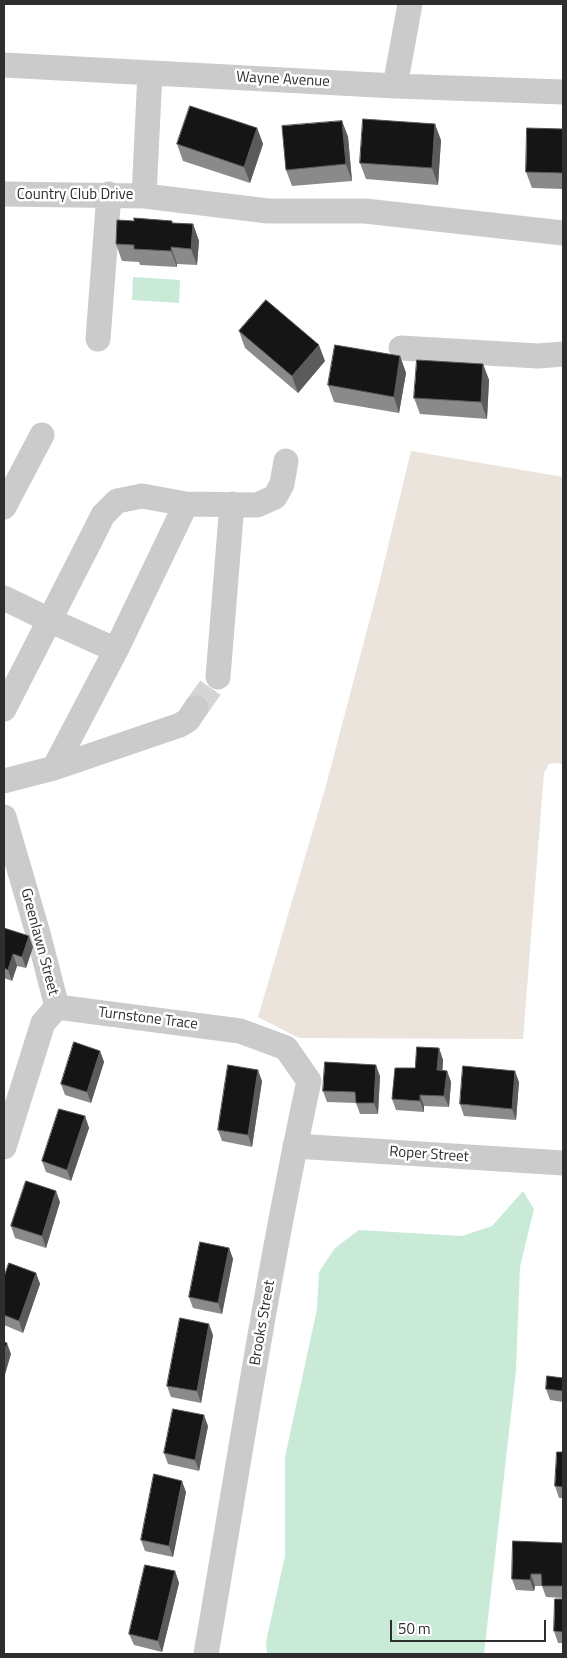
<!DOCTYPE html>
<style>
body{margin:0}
#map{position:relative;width:567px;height:1658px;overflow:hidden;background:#fff;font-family:"Titillium Web",sans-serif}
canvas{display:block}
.frame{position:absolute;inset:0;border:5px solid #2e2e2e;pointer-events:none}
.scale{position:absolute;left:390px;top:1620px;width:156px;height:22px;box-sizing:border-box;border:2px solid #2e2e2e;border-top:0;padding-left:6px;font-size:15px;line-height:18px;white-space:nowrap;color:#2e2e2e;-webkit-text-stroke:4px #fff;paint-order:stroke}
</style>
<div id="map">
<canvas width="567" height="1658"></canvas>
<div class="frame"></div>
<div class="scale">50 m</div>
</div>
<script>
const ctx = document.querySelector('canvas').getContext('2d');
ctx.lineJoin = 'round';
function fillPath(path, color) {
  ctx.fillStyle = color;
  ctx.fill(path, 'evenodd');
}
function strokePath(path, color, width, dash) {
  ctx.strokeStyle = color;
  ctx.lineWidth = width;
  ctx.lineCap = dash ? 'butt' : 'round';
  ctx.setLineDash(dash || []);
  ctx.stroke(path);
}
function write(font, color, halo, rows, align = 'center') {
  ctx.font = font + ' "Titillium Web",sans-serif';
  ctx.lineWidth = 5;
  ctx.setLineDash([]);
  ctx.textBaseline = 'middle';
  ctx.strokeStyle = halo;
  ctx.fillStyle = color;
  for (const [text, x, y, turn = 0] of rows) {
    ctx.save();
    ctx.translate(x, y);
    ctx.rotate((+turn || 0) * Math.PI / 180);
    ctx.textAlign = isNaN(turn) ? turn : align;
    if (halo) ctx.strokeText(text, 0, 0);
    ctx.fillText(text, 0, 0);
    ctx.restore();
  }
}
fillPath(new Path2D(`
 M 411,451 L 563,477 L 563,764 L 555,763 L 549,764 L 544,773 L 523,1039 L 299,1038 L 258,1017 L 325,789 L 377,592 Z`), '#ebe4dd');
fillPath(new Path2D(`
 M 133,277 L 180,280 L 179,303 L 132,300 Z
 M 523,1191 L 534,1209 L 520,1267 L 516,1370 L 484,1654 L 267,1654 L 266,1642 L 285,1556 L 285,1457 L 317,1309 L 319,1272 L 335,1248 L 359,1230 L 462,1236 L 492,1226 Z`), '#caead8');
strokePath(new Path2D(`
 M 196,708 L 218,677`), '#d5d5d5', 25, [25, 12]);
strokePath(new Path2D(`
 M 4,65 L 395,86 L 563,92
 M 395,86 L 410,4
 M 4,194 L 144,196 L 268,211 L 365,211 L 563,233
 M 144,196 L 150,73
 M 98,339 L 109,194
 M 401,348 L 538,356 L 563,354
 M 4,507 L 42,435
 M 4,598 L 49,620 L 116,650
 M 218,677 L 232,504
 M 4,709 L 91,539 L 103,515 L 117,501 L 142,496 L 186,504 L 257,505 L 275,497 L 282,484 L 286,461
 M 54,768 L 116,650 L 186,504
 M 4,781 L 54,768 L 180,725 L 188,720 L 196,708
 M 4,817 L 39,937 L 57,1007
 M 57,1007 L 240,1031 L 286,1048 L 309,1081 C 268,1270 239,1463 206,1654
 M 295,1146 L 563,1163
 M 4,1147 L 43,1023 L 57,1007`), '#cbcbcb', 25);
fillPath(new Path2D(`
 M 342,121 L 348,137 L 352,181 L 292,186 L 286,170 Z
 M 257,128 L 263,144 L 250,183 L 183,161 L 177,144 Z
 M 563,129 L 563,189 L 532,188 L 526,172 Z
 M 441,140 L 438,185 L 366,179 L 360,163 Z
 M 173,223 L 193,224 L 199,241 L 197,265 L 177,264 L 177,267 L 140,265 L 139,262 L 122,261 L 116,244 Z
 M 239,331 L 325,361 L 298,393 L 245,348 Z
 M 400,356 L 406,373 L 399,413 L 334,402 L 328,385 Z
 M 483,364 L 489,380 L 487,419 L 420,414 L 414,398 Z
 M 4,928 L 33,947 L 26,968 L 17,966 L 12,981 L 4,978 Z
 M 439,1048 L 443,1060 L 442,1070 L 447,1071 L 451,1082 L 449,1107 L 424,1106 L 424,1112 L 396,1110 L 392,1099 L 415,1068 Z
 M 100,1051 L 104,1062 L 91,1103 L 65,1095 L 61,1084 Z
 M 380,1076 L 378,1114 L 360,1114 L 356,1103 L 327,1102 L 323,1091 Z
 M 262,1081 L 252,1147 L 222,1141 L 218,1130 Z
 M 519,1082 L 516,1120 L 464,1116 L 460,1104 Z
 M 85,1116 L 89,1128 L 71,1181 L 46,1172 L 42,1161 Z
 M 60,1202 L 46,1248 L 15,1238 L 11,1226 Z
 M 229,1248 L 233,1259 L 222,1314 L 193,1308 L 189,1297 Z
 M 36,1273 L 40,1284 L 23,1333 L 4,1325 L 4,1277 Z
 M 213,1335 L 201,1403 L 171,1397 L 167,1386 Z
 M 563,1378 L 563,1402 L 550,1400 L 546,1389 Z
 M 208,1426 L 199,1471 L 168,1464 L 164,1453 Z
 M 563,1452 L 563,1498 L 559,1498 L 555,1486 Z
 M 186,1492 L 173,1557 L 145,1551 L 141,1540 Z
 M 563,1543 L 563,1598 L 546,1597 L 542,1586 L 535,1586 L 534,1591 L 516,1590 L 512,1579 Z
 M 175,1571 L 179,1583 L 162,1652 L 134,1645 L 129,1634 Z
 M 563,1599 L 563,1643 L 558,1643 L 554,1631 Z`), '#8a8a8a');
fillPath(new Path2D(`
 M 342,121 L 348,137 L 352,181 L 346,164 Z
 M 435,124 L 441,140 L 438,185 L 432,168 Z
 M 257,128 L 263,144 L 250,183 L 244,167 Z
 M 193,224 L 199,241 L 197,265 L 191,249 Z
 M 171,247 L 177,264 L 177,267 L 171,251 Z
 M 319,345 L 325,361 L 298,393 L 292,376 Z
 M 400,356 L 406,373 L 399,413 L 394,397 Z
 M 483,364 L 489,380 L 487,419 L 481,402 Z
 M 29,936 L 33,947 L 26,968 L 22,957 Z
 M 13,954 L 17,966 L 12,981 L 8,970 Z
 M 439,1048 L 443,1060 L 442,1081 L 437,1070 Z
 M 100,1051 L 104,1062 L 91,1103 L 87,1092 Z
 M 376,1065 L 380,1076 L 378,1114 L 374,1103 Z
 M 258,1070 L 262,1081 L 252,1147 L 248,1135 Z
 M 447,1071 L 451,1082 L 449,1107 L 444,1096 Z
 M 515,1071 L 519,1082 L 516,1120 L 512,1109 Z
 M 420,1095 L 424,1106 L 424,1112 L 420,1101 Z
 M 85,1116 L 89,1128 L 71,1181 L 67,1170 Z
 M 56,1191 L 60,1202 L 46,1248 L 42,1236 Z
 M 229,1248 L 233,1259 L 222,1314 L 218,1303 Z
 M 36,1273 L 40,1284 L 23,1333 L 19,1321 Z
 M 209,1324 L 213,1335 L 201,1403 L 197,1391 Z
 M 7,1343 L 11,1354 L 4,1378 L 4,1353 Z
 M 204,1415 L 208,1426 L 199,1471 L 195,1460 Z
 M 182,1481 L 186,1492 L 173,1557 L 169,1546 Z
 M 175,1571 L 179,1583 L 162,1652 L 158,1641 Z
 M 531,1574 L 535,1586 L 534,1591 L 530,1580 Z`), '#5b5b5b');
const building = new Path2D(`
 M 190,106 L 257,128 L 244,167 L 177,144 Z
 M 363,119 L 435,124 L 432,168 L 360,163 Z
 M 342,121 L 346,164 L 286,170 L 282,126 Z
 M 527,128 L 563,129 L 563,173 L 526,172 Z
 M 134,218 L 172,221 L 172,223 L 193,224 L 191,249 L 171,247 L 171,251 L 134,249 L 134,245 L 116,244 L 117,220 L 134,221 Z
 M 266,300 L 319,345 L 292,376 L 239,331 Z
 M 335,345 L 400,356 L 394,397 L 328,385 Z
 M 417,360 L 483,364 L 481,402 L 414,398 Z
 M 4,928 L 29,936 L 22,957 L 13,954 L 8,970 L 4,968 Z
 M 74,1042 L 100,1051 L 87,1092 L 61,1084 Z
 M 417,1047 L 439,1048 L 437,1070 L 447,1071 L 444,1096 L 420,1095 L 420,1101 L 392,1099 L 395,1068 L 415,1068 Z
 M 325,1062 L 376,1065 L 374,1103 L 356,1103 L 355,1092 L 323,1091 Z
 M 228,1065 L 258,1070 L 248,1135 L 218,1130 Z
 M 463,1066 L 515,1071 L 512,1109 L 460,1104 Z
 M 59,1109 L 85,1116 L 67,1170 L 42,1161 Z
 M 26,1181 L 56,1191 L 42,1236 L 11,1226 Z
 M 200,1242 L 229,1248 L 218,1303 L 189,1297 Z
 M 9,1263 L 36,1273 L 19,1321 L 4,1315 L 4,1277 Z
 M 180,1318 L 209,1324 L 197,1391 L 167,1386 Z
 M 4,1342 L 7,1343 L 4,1353 Z
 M 547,1376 L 563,1378 L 563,1391 L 546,1389 Z
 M 173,1409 L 204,1415 L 195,1460 L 164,1453 Z
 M 557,1452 L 563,1452 L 563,1487 L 555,1486 Z
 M 154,1474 L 182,1481 L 169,1546 L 141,1540 Z
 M 513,1541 L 563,1543 L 563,1586 L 542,1586 L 541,1574 L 531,1574 L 530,1580 L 512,1579 Z
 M 145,1565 L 175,1571 L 158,1641 L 129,1634 Z
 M 555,1599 L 563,1599 L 563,1632 L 554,1631 Z`);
fillPath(building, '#151515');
strokePath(building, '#5b5b5b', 1);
write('15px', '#2e2e2e', '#fff', [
 ["Wayne Avenue",283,80,3],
 ["Country Club Drive",75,195],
 ["Greenlawn Street",39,942,75],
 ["Turnstone Trace",148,1019,7],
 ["Roper Street",429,1155,4],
 ["Brooks Street",263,1323,-80]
]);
</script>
